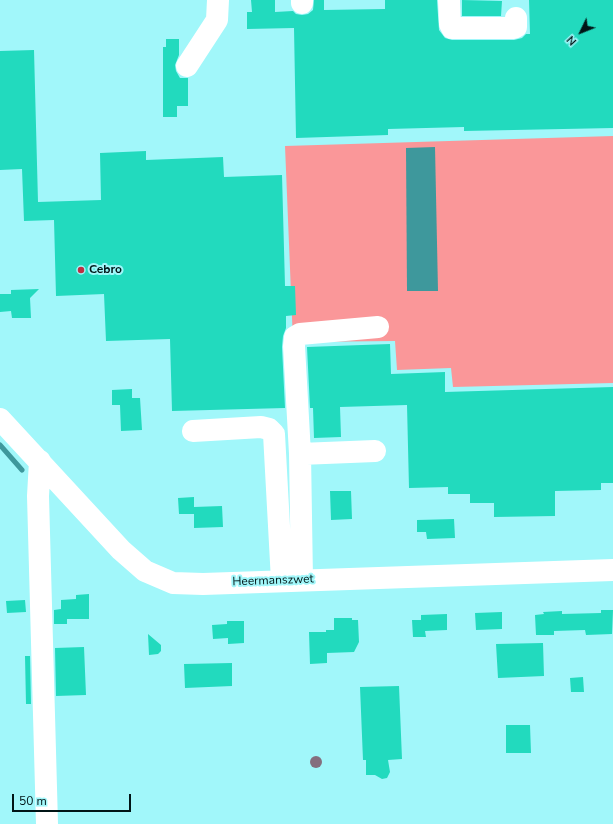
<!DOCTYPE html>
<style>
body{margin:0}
#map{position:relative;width:613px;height:824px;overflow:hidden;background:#a1f7fa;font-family:"Nunito Sans",sans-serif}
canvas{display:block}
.north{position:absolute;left:561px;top:12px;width:40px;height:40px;-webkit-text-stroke:3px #a1f7fa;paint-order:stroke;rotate:227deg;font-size:11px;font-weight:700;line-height:16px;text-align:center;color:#001516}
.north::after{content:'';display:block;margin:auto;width:14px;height:18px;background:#001516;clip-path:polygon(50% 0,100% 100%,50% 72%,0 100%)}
.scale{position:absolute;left:12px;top:794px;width:119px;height:18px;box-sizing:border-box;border:2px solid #001516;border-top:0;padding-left:5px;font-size:12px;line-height:14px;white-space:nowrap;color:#001516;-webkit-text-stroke:3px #a1f7fa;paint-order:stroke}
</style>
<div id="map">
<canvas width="613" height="824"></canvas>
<div class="north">N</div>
<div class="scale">50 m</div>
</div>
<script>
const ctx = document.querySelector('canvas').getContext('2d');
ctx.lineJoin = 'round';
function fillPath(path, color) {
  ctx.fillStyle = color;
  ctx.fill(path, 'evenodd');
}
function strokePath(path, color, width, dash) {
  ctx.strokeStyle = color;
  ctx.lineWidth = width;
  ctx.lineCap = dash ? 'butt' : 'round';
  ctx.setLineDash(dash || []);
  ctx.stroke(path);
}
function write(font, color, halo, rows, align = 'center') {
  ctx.font = font + ' "Nunito Sans",sans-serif';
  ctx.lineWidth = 4;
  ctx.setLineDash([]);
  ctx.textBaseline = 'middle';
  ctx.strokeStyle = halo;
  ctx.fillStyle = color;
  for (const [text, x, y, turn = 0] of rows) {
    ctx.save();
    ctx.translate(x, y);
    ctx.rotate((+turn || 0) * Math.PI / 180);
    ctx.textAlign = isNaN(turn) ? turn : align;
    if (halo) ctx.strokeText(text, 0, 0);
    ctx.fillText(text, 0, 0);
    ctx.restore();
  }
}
fillPath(new Path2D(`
 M 613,136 L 613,383 L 453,387 L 451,368 L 397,370 L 395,341 L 293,342 L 285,146 Z`), '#fa9799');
fillPath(new Path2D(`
 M 435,147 L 438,291 L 407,291 L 406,148 Z`), '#3e989c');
strokePath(new Path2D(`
 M 0,445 L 22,470`), '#3e989c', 5);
fillPath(new Path2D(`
 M 251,0 L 275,0 L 275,12 L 293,11 L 296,14 L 302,15 L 308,14 L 313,10 L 314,0 L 324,0 L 324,10 L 385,9 L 385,0 L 437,0 L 439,30 L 445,38 L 452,40 L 514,40 L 522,38 L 526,34 L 530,34 L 529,0 L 613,0 L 613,128 L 464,131 L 464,127 L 388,129 L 388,135 L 296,138 L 294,28 L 247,29 L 247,12 L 252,12 Z
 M 462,0 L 502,1 L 501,16 L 462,16 Z
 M 166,39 L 179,39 L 179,55 L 175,65 L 176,71 L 180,78 L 188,78 L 188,106 L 177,106 L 177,117 L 163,117 L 163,47 L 166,47 Z
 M 34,50 L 38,202 L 101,200 L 100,153 L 146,151 L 146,160 L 223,157 L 224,177 L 282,175 L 285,286 L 295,286 L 296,315 L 286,316 L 286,328 L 283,336 L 282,347 L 285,408 L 172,411 L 170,339 L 106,341 L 104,294 L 56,296 L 54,220 L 24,221 L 22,169 L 0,170 L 0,51 Z
 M 39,289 L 30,298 L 31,318 L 12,318 L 11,311 L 0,312 L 0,294 L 11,294 L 11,290 Z
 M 390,344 L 391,374 L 445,372 L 445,392 L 613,387 L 613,483 L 601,483 L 601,490 L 555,491 L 555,516 L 494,517 L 494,503 L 470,503 L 470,494 L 448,494 L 448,487 L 409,488 L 407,405 L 340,407 L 341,437 L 314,438 L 313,408 L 310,408 L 307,347 Z
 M 132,389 L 132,398 L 140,398 L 142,430 L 121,431 L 120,405 L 112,405 L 112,390 Z
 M 330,491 L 351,491 L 352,519 L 331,520 Z
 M 194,497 L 194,514 L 179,514 L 178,498 Z
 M 222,506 L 223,527 L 194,528 L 194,507 Z
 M 454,519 L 455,538 L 427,539 L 426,532 L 417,532 L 417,520 Z
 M 89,594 L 89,619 L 67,619 L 67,624 L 54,624 L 54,610 L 61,609 L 61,600 L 76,599 L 76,595 Z
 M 25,600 L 26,612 L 7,613 L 6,601 Z
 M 601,610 L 613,610 L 612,634 L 586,635 L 585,630 L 554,631 L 554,635 L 536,635 L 535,615 L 544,614 L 543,612 L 562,611 L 562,614 L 601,613 Z
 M 502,612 L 502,629 L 476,630 L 475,613 Z
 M 447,614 L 447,630 L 425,631 L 426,637 L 413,637 L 412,620 L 421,620 L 421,615 Z
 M 334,618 L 352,618 L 352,620 L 358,620 L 359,642 L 354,652 L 327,653 L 327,663 L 310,664 L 309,632 L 326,632 L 326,630 L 334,630 Z
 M 227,621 L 244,621 L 244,643 L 228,644 L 228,638 L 213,639 L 212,625 L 227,624 Z
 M 148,634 L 161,645 L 161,651 L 158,654 L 149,655 Z
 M 543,643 L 544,676 L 498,678 L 496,644 Z
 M 84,647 L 86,695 L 56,696 L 55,648 Z
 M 25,656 L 30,656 L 31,704 L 26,704 Z
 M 232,663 L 232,686 L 185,688 L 184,664 Z
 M 583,677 L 584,692 L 571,692 L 570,678 Z
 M 399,686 L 402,759 L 388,760 L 390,772 L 387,778 L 382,779 L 375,775 L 366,775 L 366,760 L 363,760 L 360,687 Z
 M 506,725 L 530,725 L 531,753 L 506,753 Z`), '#22dabe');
strokePath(new Path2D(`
 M 302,0 L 302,3
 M 449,0 L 450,24 L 452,28 L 514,28 L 516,27 L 516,18
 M 187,66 L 217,20 L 218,0
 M 0,419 L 121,550 L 145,571 L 173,583 L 203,584 L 613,570
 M 193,431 L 261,427 L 269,429 L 274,434 L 282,581
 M 300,454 L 294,346 L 295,337 L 300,334 L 378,327
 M 40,461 L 38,496 L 47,824
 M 302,580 L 300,454 L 375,451`), '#fff', 22);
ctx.fillStyle = '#846f7e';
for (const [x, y] of [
 [316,762]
]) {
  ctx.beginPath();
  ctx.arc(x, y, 6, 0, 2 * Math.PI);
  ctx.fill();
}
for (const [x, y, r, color] of [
 [81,270,4,"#bf2e42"]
]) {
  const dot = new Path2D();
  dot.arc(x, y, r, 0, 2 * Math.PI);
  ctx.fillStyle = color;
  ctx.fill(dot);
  strokePath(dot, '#a1f7fa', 1.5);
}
write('bold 12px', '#001516', '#a1f7fa', [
 ["Cebro",89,270]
], 'left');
write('12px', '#001516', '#a1f7fa', [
 ["Heermanszwet",273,581,-2]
]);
</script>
